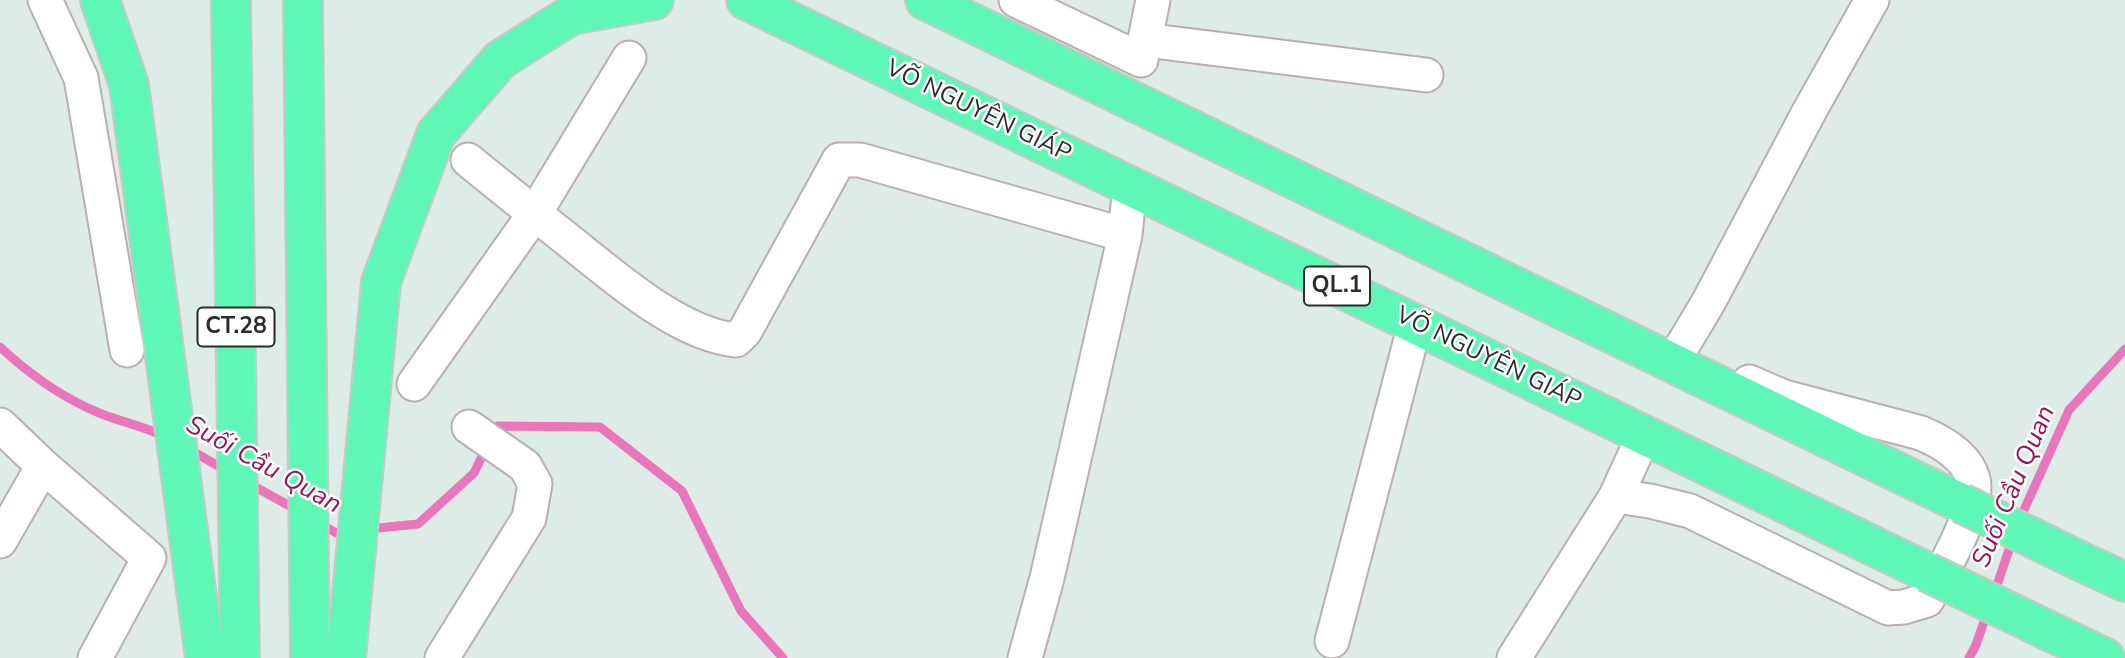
<!DOCTYPE html>
<meta charset="utf-8">
<style>
body{margin:0}
canvas{display:block;background:#deece8}
</style>
<canvas width="2125" height="658"></canvas>
<script>
const ctx = document.querySelector('canvas').getContext('2d');
ctx.lineJoin = 'round';
function strokePath(path, color, width, dash) {
  ctx.strokeStyle = color;
  ctx.lineWidth = width;
  ctx.lineCap = dash ? 'butt' : 'round';
  ctx.setLineDash(dash || []);
  ctx.stroke(path);
}
function write(font, color, halo, rows, align = 'center') {
  ctx.font = font + ' "Nunito Sans",sans-serif';
  ctx.lineWidth = 5;
  ctx.setLineDash([]);
  ctx.textBaseline = 'middle';
  ctx.strokeStyle = halo;
  ctx.fillStyle = color;
  for (const [text, x, y, turn = 0] of rows) {
    ctx.save();
    ctx.translate(x, y);
    ctx.rotate((+turn || 0) * Math.PI / 180);
    ctx.textAlign = isNaN(turn) ? turn : align;
    if (halo) ctx.strokeText(text, 0, 0);
    ctx.fillText(text, 0, 0);
    ctx.restore();
  }
}
strokePath(new Path2D(`
 M 0,347 C 29,374 63,398 99,413 C 121,422 144,426 166,437
 M 492,435 L 497,426 L 600,427 L 682,491 L 741,611 L 783,658
 M 187,448 L 227,471
 M 248,483 L 297,510
 M 2019,521 L 2069,410 L 2125,349
 M 318,522 L 336,533 L 350,531
 M 368,529 L 418,524 L 474,473 L 486,448
 M 1994,594 L 2013,538
 M 1969,658 L 1976,645 L 1988,610`), '#e976bb', 9);
const minor = new Path2D(`
 M 45,0 L 81,78 L 127,350
 M 1016,0 L 1141,60
 M 1145,40 L 1426,75
 M 1141,59 L 1153,0
 M 468,160 C 501,187 535,214 568,240 C 612,275 679,335 736,340 L 745,331 L 839,160 L 860,160 L 1125,235
 M 1672,363 L 1708,303 L 1810,110 L 1872,0
 M 414,384 L 535,213 L 629,58
 M 0,425 L 43,466 L 149,558 L 95,658
 M 1616,496 L 1650,501 L 1690,511 L 1888,608 L 1904,607 L 1927,600 C 1941,573 1981,507 1973,479 C 1967,456 1940,441 1921,433 L 1784,397 L 1749,382
 M 0,541 L 43,466
 M 1332,641 L 1415,324
 M 442,658 L 529,518 L 535,484 L 525,466 L 469,427
 M 1025,658 L 1047,578 L 1125,235 L 1130,186
 M 1514,658 L 1616,496 L 1644,435`);
const highway = new Path2D(`
 M 100,0 L 129,85 L 205,658
 M 231,0 L 240,658
 M 303,0 L 310,658
 M 746,0 L 1927,572
 M 925,0 L 1961,503
 M 2080,561 L 2125,582
 M 2045,629 L 2105,658
 M 346,658 L 381,282 L 436,134 L 500,60 L 571,15 L 654,0`);
strokePath(minor, '#bbaeaf', 37);
strokePath(highway, '#c8c8c8', 42);
strokePath(minor, '#fff', 33);
strokePath(highway, '#5ff7b5', 38);
const highwayBridge = new Path2D(`
 M 1961,503 L 2080,561
 M 1927,572 L 2045,629`);
strokePath(highwayBridge, '#c8c8c8', 42, []);
strokePath(highwayBridge, '#5ff7b5', 38);
for (const [x, y, w] of [
 [1337,286,66],
 [236,327,77]
]) {
  const box = new Path2D();
  box.roundRect(x - w / 2, y - 19.5, w, 39, 5);
  ctx.fillStyle = '#fff';
  ctx.fill(box);
  strokePath(box, '#2b2b2b', 2);
}
write('bold 23px', '#2b2b2b', null, [
 ["QL.1",1337,286],
 ["CT.28",236,327]
]);
write('24px', '#2b2b2b', '#fff', [
 ["VÕ NGUYÊN GIÁP",978,112,26],
 ["VÕ NGUYÊN GIÁP",1488,359,26]
]);
write('italic 26px', '#971458', '#fff', [
 ["Suối Cầu Quan",263,466,29],
 ["Suối Cầu Quan",2015,487,-67]
]);
</script>
